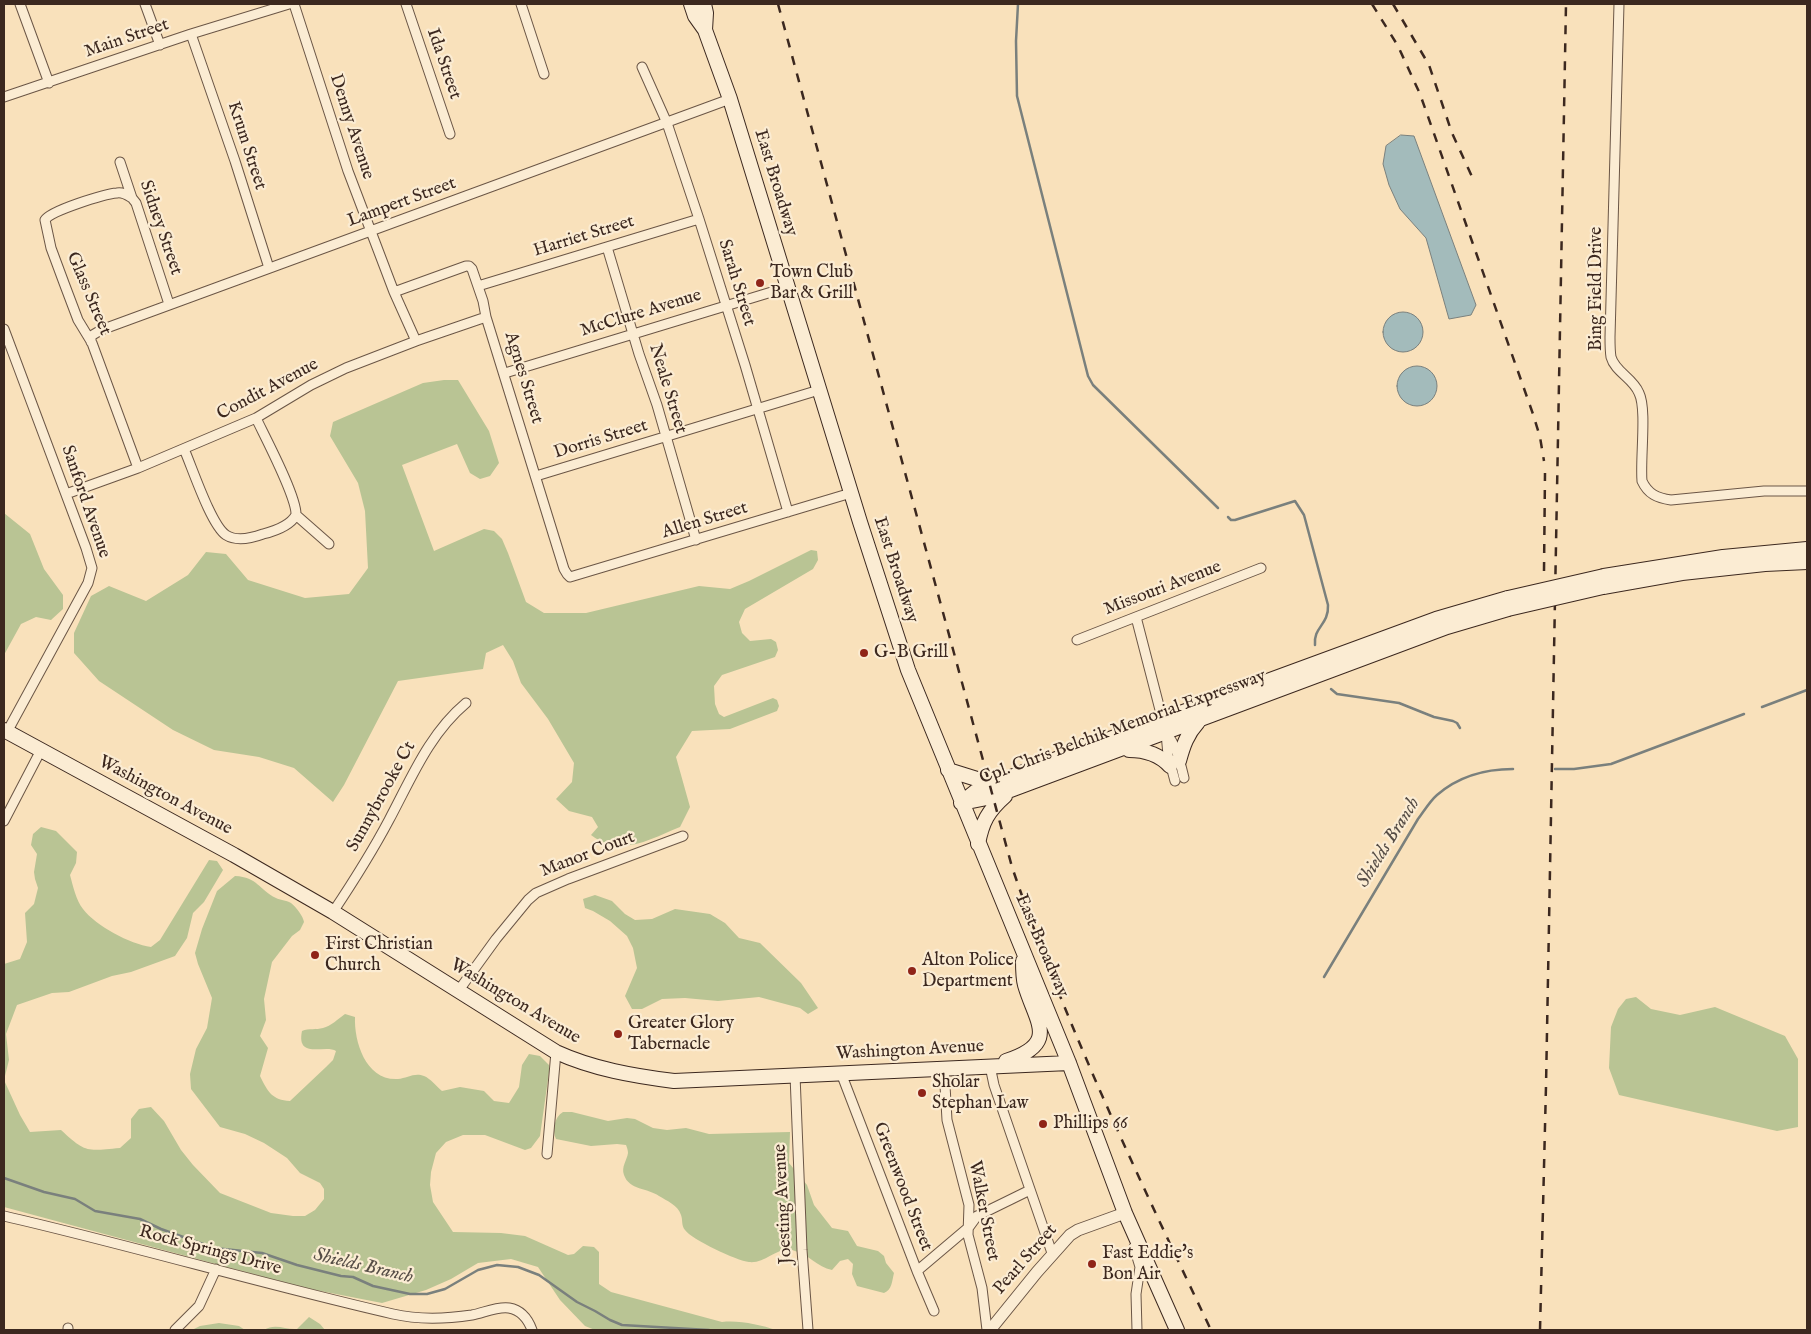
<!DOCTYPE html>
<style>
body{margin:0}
#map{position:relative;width:1811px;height:1334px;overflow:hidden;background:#f9e1bb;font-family:"IM FELL English",serif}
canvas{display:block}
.frame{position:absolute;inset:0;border:5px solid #3c281f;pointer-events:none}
</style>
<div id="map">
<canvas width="1811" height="1334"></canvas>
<div class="frame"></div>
</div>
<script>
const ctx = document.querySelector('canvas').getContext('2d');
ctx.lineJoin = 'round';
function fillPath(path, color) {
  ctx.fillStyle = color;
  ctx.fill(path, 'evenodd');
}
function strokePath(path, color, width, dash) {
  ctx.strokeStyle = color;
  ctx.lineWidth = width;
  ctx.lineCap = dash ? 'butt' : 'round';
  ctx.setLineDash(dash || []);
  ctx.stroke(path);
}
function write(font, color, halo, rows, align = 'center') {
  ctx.font = font + ' "IM FELL English",serif';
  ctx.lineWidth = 4.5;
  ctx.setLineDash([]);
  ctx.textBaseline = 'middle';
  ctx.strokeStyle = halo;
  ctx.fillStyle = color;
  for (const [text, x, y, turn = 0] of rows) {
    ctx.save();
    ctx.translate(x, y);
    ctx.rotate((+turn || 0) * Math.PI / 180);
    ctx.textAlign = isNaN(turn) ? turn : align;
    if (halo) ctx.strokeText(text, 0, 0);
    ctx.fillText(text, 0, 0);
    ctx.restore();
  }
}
fillPath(new Path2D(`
 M 444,380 L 458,380 L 489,431 L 499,463 L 490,476 L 480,479 L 470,473 L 457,444 L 402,465 L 434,551 L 484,529 L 494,531 L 502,539 L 508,553 L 526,602 L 544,613 L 586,613 L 699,586 L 730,589 L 749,581 L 811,550 L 817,551 L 818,560 L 813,569 L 745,609 L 739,622 L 742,633 L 750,641 L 771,639 L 776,642 L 778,650 L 775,657 L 722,675 L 714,686 L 715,704 L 719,714 L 724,717 L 773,698 L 777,700 L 779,706 L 777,711 L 730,729 L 692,731 L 676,757 L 690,807 L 680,827 C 650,839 621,858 591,835 L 598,827 L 592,817 L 569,811 L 556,799 L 572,782 L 574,763 L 548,719 L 521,683 L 513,661 L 503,645 L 486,653 L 483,669 L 398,681 L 344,785 L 333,802 L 294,768 L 259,757 L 214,750 L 173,730 L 99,681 L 74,653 L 74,633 L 91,596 L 109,586 L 146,601 L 188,575 L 206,552 L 226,554 L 248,580 L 305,598 L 349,594 L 368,568 L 365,511 L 358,483 L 330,436 L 333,422 L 423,383 Z
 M 4,513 L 30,534 L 44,569 L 63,595 L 63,609 L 51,620 L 36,617 L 21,624 L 4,655 Z
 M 41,827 L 56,831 L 77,852 L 76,863 L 70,875 C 73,886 76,900 83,909 C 96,926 130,944 151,947 L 160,940 L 209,860 L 217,861 L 223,870 L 204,902 L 193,913 L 187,938 L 175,956 L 131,972 L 112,976 L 69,992 L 52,993 L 17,1005 L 6,1034 L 9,1060 L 4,1080 L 20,1115 L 30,1132 L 61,1130 C 86,1153 86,1151 120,1148 L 131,1138 L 131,1119 L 139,1109 L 151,1107 L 164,1121 L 181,1150 L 193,1165 L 220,1193 L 271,1213 L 293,1216 L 305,1216 L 315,1210 L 324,1199 L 324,1189 L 320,1183 L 300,1173 L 287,1158 L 264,1143 L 245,1134 L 220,1127 L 191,1089 L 190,1074 L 196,1049 L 207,1028 L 212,998 L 198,964 L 195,953 L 202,929 L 217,891 L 235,876 C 258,877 259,890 276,898 C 280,900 286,900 291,903 C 296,907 303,916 304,922 L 300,930 L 292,936 L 272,962 L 264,999 L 266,1020 L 260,1036 L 268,1048 L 260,1076 C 268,1092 272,1100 290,1101 L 326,1067 L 333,1060 L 336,1051 C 326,1044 296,1060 302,1031 C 309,1028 316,1030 323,1028 C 331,1026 338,1019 345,1014 L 355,1017 C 354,1042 366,1081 398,1079 C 407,1078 415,1072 424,1076 C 430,1078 437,1087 442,1091 L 460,1087 L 484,1091 L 494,1101 L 509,1103 L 519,1087 L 522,1065 L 529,1054 L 540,1056 L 549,1065 L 549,1072 L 540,1136 L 531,1148 L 525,1150 L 485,1135 L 463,1135 L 446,1142 L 436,1153 L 431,1172 L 430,1185 L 433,1202 L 453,1232 L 501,1233 L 525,1236 L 568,1255 L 574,1254 L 583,1246 L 594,1247 L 599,1252 L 599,1284 L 611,1292 L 722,1322 C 739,1320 761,1325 776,1330 L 595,1330 L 585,1326 L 560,1300 L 538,1267 L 511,1259 L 478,1263 L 451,1279 L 426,1290 L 382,1303 L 305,1288 L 4,1207 L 4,964 L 20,959 L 27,942 L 25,913 L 34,904 L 38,888 L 35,879 L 34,872 L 37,854 L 31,845 L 33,834 Z
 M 595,895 L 612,901 L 625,914 L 635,920 L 652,919 L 675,909 L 710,914 L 725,923 L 739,938 L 760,943 L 801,983 L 818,1008 L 808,1014 L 800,1008 L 759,997 L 718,1001 L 685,998 L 662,999 L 642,1009 L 632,1009 L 625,996 L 637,968 L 633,948 L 627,936 L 610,921 L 593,911 L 585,908 L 583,899 Z
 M 1636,997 L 1651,1009 L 1680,1015 L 1715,1007 L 1785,1036 L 1798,1059 L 1798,1127 L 1777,1131 L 1619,1095 L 1609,1068 L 1611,1027 L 1618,1009 L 1626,999 Z
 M 563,1112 L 572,1112 L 608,1121 L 627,1118 L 635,1119 L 653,1128 L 667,1130 L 686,1128 L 709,1134 L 790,1132 L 789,1163 L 807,1185 L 814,1205 L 832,1228 L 848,1231 L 857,1246 L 878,1251 L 884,1256 L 886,1263 L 894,1273 C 892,1281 892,1290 884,1293 L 857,1286 L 852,1274 L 853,1264 L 848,1259 L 840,1261 L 832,1270 C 817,1267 809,1254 792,1250 C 778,1246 765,1264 749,1262 C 737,1261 691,1239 685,1230 C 681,1225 683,1220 681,1215 C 678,1205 667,1201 659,1196 C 648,1188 629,1190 624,1175 C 621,1167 627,1160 628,1153 C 628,1150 627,1148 626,1145 L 617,1144 L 591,1146 L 556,1139 C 552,1131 554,1117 563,1112 Z
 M 309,1317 L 320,1324 L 325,1330 L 264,1330 C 275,1323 286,1330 297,1329 Z
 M 219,1323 L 239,1326 L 245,1330 L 192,1330 L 200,1326 Z`), '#b9c494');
const water = new Path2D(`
 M 1401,135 L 1414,136 L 1476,305 L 1471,315 L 1449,319 L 1426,238 L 1400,209 L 1389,185 L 1383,164 L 1386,146 Z
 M1383 332a20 20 0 1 1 40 0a20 20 0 1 1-40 0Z
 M1397 386a20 20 0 1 1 40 0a20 20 0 1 1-40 0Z`);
fillPath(water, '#a3bbbb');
strokePath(water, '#7a807d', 1);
strokePath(new Path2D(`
 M 1018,4 L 1016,41 L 1017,96 L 1088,376 L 1093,385 L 1218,508
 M 1228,517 L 1231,520 L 1235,520 L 1295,501 L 1304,515 L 1328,605 C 1329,625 1313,627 1315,645
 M 1331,689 L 1337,694 L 1399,703 L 1434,717 L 1453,721 L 1457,723 L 1460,728
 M 1762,707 L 1807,690
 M 1555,769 L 1574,769 L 1611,764 L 1744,714
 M 1324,977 L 1418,819 C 1424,811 1430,801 1437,795 C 1459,776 1486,769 1513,769
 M 4,1178 L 44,1192 L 75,1199 L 95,1211 L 140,1219 L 161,1229 L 214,1248 L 262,1253 L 297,1265 L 341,1276 L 353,1277 L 373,1286 L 410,1294 L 427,1294 L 445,1289 L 478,1270 L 497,1265 L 518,1267 L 539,1275 L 577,1302 L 595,1311 L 610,1320 L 622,1325 L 709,1330`), '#7a807d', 2.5);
const minor = new Path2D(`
 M 20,4 L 49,83
 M 145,4 L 160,45
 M 294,4 L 348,171 L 394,292 L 416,341
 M 406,4 L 450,134
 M 521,4 L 544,74
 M 1619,4 L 1610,337 C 1610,344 1610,351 1611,357 C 1615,372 1633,378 1639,393 C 1647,409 1640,459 1642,481 C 1648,494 1657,498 1671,500 L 1764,491 L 1807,491
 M 191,34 L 235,161 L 269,268
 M 642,67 L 667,123 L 699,219 L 745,365 L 788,512
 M 4,97 L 191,34 L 289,4
 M 120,162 L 132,198 L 136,203 L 169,304
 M 132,198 C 127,195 123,192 117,193 C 104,194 50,211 45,220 L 51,248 L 64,283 L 78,320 L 92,343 L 138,468
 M 607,247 L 639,354 L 657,405 L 696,540
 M 478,286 L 699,219
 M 394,292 L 466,266 L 469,266 L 472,269 L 483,301 L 486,317 L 564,569 L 567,574 L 570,577 L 851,493
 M 4,329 L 86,548 L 92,568 L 88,583 L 7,732
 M 91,342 L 91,336 L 101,330 L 730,99
 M 505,373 L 788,287
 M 256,418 C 265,437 297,497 296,515 L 329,544
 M 184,449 C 192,467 211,525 226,535 C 237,542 252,538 263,534 C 275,531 290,526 296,515
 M 536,476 L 819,390
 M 66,494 L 138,468 L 256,418 L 311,385 L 346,368 L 416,341 L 486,317
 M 1136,617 L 1166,733 L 1168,755 L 1175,781
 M 1077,640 L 1261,568
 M 1166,733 C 1177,746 1180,762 1184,778
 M 4,821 L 41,750
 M 333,912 C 353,882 372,852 389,820 C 411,779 429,734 466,703
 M 459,990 L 496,939 L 528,900 L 536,893 L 568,879 L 683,836
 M 990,1066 L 994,1085 L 1052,1253
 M 944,1068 L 947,1120 L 969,1205 L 968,1235 L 982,1288 L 987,1330
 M 841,1073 L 917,1271 L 934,1311
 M 795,1075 L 802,1250 L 808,1330
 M 547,1154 L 556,1052
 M 4,1216 C 134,1246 262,1284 393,1314 C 419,1320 445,1319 472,1315 C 483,1313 498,1306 509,1308 C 521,1310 528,1319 532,1330
 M 1134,1247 L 1140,1267 L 1136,1294 L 1137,1330
 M 917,1271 L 969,1227 L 977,1216 L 1030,1190
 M 68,1330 L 68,1328
 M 175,1330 L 199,1306 L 216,1269`);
const tertiary = new Path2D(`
 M 990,1330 L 1037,1272 L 1070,1235 L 1078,1230 L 1125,1213`);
const secondary = new Path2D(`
 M 691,4 L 695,16 L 705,30 L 730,99 L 860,522 L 908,670 L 1069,1063 L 1125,1213 L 1177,1330
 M 704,4 L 706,13 L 705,30
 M 1604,576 L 1723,557 L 1807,549
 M 1603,587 L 1682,573 L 1765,564 L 1807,562
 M 4,730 L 234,855 L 333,912 L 556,1052 C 593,1069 634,1076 674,1081 L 1069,1063
 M 1129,750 C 1145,750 1159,754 1170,766
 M 1179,761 C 1183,746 1187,734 1198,722
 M 948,770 L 980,780 L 997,780
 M 961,803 L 976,791 L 1074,752 L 1436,619 L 1508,598
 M 962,803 L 992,797 L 1447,627 L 1508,609
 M 978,844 C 982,822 988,811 1005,796
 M 1006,1061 C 1060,1043 1036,1023 1025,985 C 1023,978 1023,969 1023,961`);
strokePath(minor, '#6b5646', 11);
strokePath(tertiary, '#6b5646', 13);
strokePath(secondary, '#3c281f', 16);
strokePath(minor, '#fbecd3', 9);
strokePath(tertiary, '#fbecd3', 11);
strokePath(secondary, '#fbecd3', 14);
strokePath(new Path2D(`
 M 778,4 L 1012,867 C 1066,1026 1139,1179 1211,1330
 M 1372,4 L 1398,46 L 1420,94 L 1533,414 L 1540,437 L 1544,461
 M 1393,4 L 1429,65 L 1452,133 L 1474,181
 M 1544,571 L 1545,473
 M 1540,1330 L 1546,1086 L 1566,4`), '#3c281f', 2.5, [9, 9]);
const secondaryBridge = new Path2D(`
 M 1508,598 L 1604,576
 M 1508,609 L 1603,587`);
strokePath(secondaryBridge, '#3c281f', 16, []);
strokePath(secondaryBridge, '#fbecd3', 14);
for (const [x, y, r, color] of [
 [760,283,5,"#8f2418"],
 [864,653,5,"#8f2418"],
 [315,955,5,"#8f2418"],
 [912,971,5,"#8f2418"],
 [618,1034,5,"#8f2418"],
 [922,1093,5,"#8f2418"],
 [1043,1124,5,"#8f2418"],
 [1092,1264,5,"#8f2418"]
]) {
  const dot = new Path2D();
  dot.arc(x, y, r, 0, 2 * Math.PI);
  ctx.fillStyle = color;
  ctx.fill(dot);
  strokePath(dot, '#fbecd3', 2);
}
write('18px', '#3c281f', '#fbecd3', [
 ["Main Street",127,39,-19],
 ["Ida Street",443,64,71],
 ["Denny Avenue",351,127,72],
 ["Krum Street",246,146,72],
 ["East Broadway",775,183,73],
 ["Lampert Street",402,203,-20],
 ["Sidney Street",160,228,71],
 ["Harriet Street",584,237,-17],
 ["Sarah Street",736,283,73],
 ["Bing Field Drive",1597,289,-90],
 ["Glass Street",88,294,67],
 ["McClure Avenue",641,314,-17],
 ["Agnes Street",523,378,73],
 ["Neale Street",667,389,73],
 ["Condit Avenue",268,390,-28],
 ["Dorris Street",601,440,-17],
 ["Sanford Avenue",85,502,71],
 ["Allen Street",705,521,-17],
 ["East Broadway",895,570,72],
 ["Missouri Avenue",1163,589,-21],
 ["Cpl. Chris Belchik Memorial Expressway",1123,728,-20],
 ["Washington Avenue",165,796,28],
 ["Sunnybrooke Ct",382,797,-61],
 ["Manor Court",588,855,-21],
 ["East Broadway",1041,946,67],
 ["Washington Avenue",515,1002,31],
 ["Washington Avenue",910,1051,-3],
 ["Greenwood Street",902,1187,69],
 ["Joesting Avenue",784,1204,-93],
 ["Walker Street",983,1211,79],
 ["Rock Springs Drive",210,1251,15],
 ["Pearl Street",1026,1260,-49]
]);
write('18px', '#3c281f', '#fbecd3', [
 ["Town Club",770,273],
 ["Bar & Grill",770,294],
 ["G-B Grill",874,653],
 ["First Christian",325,945],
 ["Church",325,966],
 ["Alton Police",922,961],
 ["Department",922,982],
 ["Greater Glory",628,1024],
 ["Tabernacle",628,1045],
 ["Sholar",932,1083],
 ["Stephan Law",932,1104],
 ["Phillips 66",1053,1124],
 ["Fast Eddie's",1102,1254],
 ["Bon Air",1102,1275]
], 'left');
write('italic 19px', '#564d46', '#fbecd3', [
 ["Shields Branch",1389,843,-58],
 ["Shields Branch",363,1267,13]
]);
</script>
